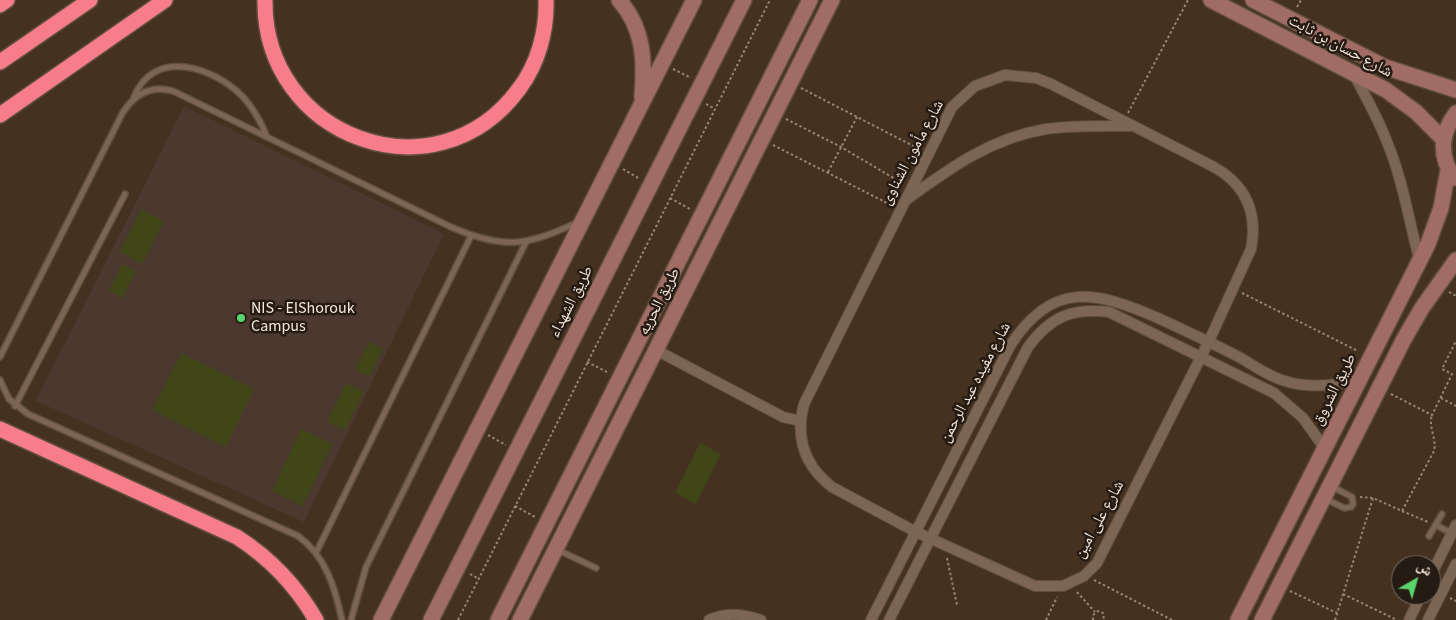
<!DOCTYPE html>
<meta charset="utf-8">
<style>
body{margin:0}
#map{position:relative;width:1456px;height:620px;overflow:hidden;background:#45311f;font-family:"Source Sans 3","Noto Naskh Arabic",sans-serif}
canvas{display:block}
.north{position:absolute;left:1391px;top:555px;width:50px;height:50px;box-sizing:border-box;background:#251b13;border:1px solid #786d63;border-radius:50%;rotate:38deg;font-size:14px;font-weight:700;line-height:20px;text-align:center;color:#f4e7dc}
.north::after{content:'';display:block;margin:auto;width:18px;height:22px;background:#5ad56e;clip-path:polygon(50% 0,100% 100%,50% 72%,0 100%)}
</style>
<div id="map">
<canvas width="1456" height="620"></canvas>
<div class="north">ش</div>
</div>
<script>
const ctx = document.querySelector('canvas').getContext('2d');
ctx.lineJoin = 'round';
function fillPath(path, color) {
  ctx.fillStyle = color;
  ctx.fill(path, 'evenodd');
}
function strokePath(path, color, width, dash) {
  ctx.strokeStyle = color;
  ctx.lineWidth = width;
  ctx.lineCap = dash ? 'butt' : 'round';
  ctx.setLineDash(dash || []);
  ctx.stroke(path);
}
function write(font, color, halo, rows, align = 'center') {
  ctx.font = font + ' "Source Sans 3","Noto Naskh Arabic",sans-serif';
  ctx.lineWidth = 5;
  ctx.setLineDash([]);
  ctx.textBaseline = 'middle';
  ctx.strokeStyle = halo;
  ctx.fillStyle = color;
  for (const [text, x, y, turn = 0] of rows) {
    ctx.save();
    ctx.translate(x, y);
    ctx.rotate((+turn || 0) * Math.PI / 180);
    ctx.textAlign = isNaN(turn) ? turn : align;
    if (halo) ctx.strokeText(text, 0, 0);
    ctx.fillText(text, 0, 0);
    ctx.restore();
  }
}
fillPath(new Path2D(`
 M 184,106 L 444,234 L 304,522 L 36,401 Z`), '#4b392f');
fillPath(new Path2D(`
 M 141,209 L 164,221 L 142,264 L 120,252 Z
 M 122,264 L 136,271 L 123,298 L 109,291 Z
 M 369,342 L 383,349 L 370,377 L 355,370 Z
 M 181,353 L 254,389 L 226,447 L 152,410 Z
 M 346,383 L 364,392 L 345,430 L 327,422 Z
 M 301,429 L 332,444 L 303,506 L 272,491 Z
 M 700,443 L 721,454 L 696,504 L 675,493 Z`), '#404618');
const lane = new Path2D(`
 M 134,97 C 154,47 214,67 243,97 C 254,109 261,122 267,137
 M 0,357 L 122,114 C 134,94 151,85 173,91 L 451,227 C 504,250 527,246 578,222
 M 0,380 L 9,399 L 28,414 L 298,536 C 326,556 335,588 342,620
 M 15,406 L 125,194
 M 1326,499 L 1344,508 L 1351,507 L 1353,504 L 1352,497 L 1331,486
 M 1436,525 L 1451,533
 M 1429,536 L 1442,514
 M 558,550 L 596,568
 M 316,553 L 471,236
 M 351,620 L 366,567 L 526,242`);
const street = new Path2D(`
 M 1353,73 C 1365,95 1378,118 1387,142 C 1403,180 1409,222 1420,262
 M 1005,75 L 1036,78 L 1051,84 L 1214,167 C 1246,185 1258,213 1251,249 L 1209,341 L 1097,563 L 1084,576 L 1063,586 L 1035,586 L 916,532 L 832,487 C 805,466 795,438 804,404 L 952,107 L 975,86 Z
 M 906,200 C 950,168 991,138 1046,129 C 1073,125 1103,126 1130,126
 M 656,350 L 783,417 L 801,421
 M 1431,575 L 1456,525
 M 709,620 C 726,612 744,614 761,620
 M 871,620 L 1010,346 C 1052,280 1096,291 1158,318 C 1186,331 1214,344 1241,358 C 1254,366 1270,377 1285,381 C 1310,389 1335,386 1360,379
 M 889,620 L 1028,347 C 1051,316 1072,308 1109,312 L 1274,393 L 1303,418 L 1325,449
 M 1409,620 L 1421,595
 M 1428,620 L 1456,564`);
const secondary = new Path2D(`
 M 619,0 C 644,28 645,61 642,97
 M 1211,0 L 1386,90 L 1416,112 L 1443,139
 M 1253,0 L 1385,67 L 1456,90
 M 1454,178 C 1439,156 1440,134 1456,113
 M 381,620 L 694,0
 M 431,620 L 744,0
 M 498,620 L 810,0
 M 520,620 L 832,0
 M 1238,620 L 1428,244 L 1441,208 L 1448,170
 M 1262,620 L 1404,339 L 1422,308 L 1456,260`);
const highway = new Path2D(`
 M 265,0 C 263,137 436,202 519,89 C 538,64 547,31 546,0
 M 0,5 L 7,0
 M 0,62 L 90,0
 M 0,115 L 165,0
 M 0,429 L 237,537 C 271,559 296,585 316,620`);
strokePath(lane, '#5f4e3e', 8);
strokePath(street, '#5f4e3e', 12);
strokePath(secondary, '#5f4e3e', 18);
strokePath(highway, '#5f4e3e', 18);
strokePath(new Path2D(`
 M 1297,7 L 1301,0
 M 673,69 L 691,78
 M 801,88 L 919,149
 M 706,104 L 715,109
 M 1128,113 L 1188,0
 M 786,119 L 841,147 L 902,183
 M 773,145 L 891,205
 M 623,169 L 640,179
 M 828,172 L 857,117
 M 670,198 L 690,209
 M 1449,292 L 1456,296
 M 1242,293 L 1358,351
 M 587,362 L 607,372
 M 1391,394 L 1432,415 L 1452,374 L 1442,369 L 1456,341
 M 1441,398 L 1456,406
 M 488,435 L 506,445
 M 1360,497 L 1373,498 L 1402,511 L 1434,451 C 1437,438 1428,428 1432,415
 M 515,506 L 535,517
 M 1402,511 L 1428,522
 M 947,558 L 957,605
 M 470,574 L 479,579
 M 1094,580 L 1172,620
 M 1290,591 L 1337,613
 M 1077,592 L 1095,612
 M 1343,594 L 1397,620
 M 1450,598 L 1456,601
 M 458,620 L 770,0
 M 1046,620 L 1057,597
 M 1093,620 L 1093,615 L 1098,611 L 1103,613 L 1104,620
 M 1335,620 L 1373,498`), '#968677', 2, [2.5, 2.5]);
strokePath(lane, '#7c6552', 5);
strokePath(street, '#7c6552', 10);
strokePath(secondary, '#a16c63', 15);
strokePath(highway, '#f87d8a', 15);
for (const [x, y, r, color] of [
 [241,318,5,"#5ad56e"]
]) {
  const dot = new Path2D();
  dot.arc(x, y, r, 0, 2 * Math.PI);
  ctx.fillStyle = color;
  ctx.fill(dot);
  strokePath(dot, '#251b13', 2);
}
write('16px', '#f4e7dc', '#251b13', [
 ["شارع حسان بن ثابت",1340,47,28],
 ["شارع مأمون الشناوى",913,153,-62],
 ["طريق الشهداء",572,302,-63],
 ["طريق الحريه",660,302,-63],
 ["شارع مفيده عبد الرحمن",976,383,-62],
 ["طريق الشروق",1335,390,-63],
 ["شارع على امين",1100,520,-61]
]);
write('16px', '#f4e7dc', '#251b13', [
 ["NIS - ElShorouk",251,309],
 ["Campus",251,327]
], 'left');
</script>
